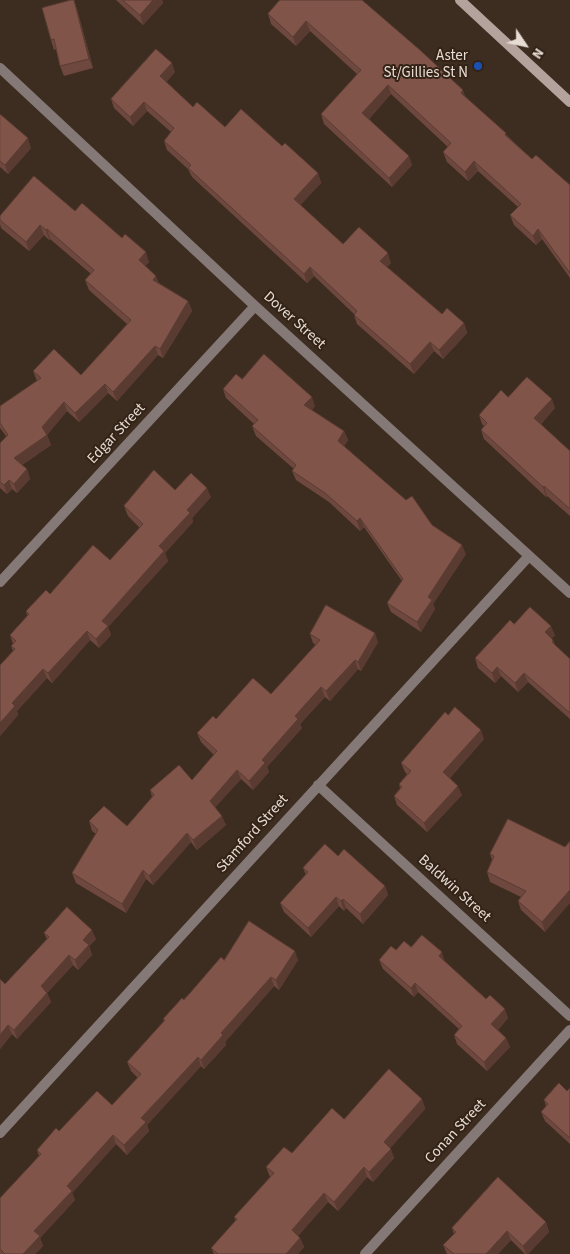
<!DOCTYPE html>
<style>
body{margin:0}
#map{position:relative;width:570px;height:1254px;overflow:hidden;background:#3d2c20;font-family:"Source Sans 3",sans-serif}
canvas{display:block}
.north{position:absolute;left:500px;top:20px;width:50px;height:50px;-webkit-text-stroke:4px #332316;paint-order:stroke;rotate:124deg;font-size:14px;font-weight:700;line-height:20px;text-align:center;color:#e7dcd4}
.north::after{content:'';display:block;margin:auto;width:18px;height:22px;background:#e7dcd4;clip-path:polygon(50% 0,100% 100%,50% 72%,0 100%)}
</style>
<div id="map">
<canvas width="570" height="1254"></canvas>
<div class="north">N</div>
</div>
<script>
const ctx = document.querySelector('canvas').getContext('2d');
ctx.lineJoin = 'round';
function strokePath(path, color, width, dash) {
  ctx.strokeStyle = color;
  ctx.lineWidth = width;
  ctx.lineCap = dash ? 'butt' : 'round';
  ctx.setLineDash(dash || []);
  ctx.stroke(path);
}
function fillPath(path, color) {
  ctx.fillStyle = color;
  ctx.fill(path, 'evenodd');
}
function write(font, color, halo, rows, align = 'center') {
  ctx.font = font + ' "Source Sans 3",sans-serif';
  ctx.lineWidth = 4;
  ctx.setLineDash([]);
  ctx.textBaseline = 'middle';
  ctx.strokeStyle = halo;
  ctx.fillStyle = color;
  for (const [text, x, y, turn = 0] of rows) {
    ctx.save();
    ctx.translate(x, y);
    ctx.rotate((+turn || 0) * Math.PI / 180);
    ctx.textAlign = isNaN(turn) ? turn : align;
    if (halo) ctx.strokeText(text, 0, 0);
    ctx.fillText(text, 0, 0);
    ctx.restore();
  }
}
strokePath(new Path2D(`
 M 0,68 L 255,306 L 570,593
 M 0,582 L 255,306
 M 318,785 L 570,1016
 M 0,1133 L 529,556
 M 365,1254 L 570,1030`), '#847976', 10);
strokePath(new Path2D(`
 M 460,0 L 570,102`), '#b4a29d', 10);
fillPath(new Path2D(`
 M 116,0 L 162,0 L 163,3 L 143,25 Z
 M 280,0 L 466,97 L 532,159 L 570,185 L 570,278 L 542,239 L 536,245 L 514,225 L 510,215 L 518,207 L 478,171 L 468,181 L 447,162 L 443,152 L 448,147 L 391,94 L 369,119 L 412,165 L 392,187 L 324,124 L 321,114 L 357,74 L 310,31 L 296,46 L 271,24 L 268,14 Z
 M 77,9 L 93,68 L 64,76 L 60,66 L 56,49 L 54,50 L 51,40 Z
 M 175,72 L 166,82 L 193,107 L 225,127 L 282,146 L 318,173 L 321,183 L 300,205 L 343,244 L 391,263 L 387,267 L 442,314 L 464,323 L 467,333 L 443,359 L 434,351 L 414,374 L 357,324 L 354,315 L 354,314 L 314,276 L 307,283 L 192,177 L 188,169 L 167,150 L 164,141 L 171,132 L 147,111 L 133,126 L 114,108 L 111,99 Z
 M 0,114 L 31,148 L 8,174 L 0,167 Z
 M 75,211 L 149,262 L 145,266 L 159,283 L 188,301 L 192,311 L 163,358 L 158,355 L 117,401 L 108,393 L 79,422 L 67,411 L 47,435 L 51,445 L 22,465 L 27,469 L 30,479 L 17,493 L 12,489 L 7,494 L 0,488 L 0,443 L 6,436 L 0,428 L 0,406 L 37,381 L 33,371 L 81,375 L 127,324 L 89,290 L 85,280 L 91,274 L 50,239 L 49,240 L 44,235 L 29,251 L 1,228 L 0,224 L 0,216 Z
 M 242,379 L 315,406 L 312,410 L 344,431 L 348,440 L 344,446 L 432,525 L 466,554 L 433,604 L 435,609 L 421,632 L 391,612 L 387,603 L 402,581 L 364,527 L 360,531 L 329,502 L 296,480 L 292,471 L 294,469 L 256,436 L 252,426 L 254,424 L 226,398 L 223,389 Z
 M 508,397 L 555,408 L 541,424 L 570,451 L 570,516 L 547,496 L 546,497 L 484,439 L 481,430 L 484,426 L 482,424 L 479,415 Z
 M 175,490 L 211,497 L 192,518 L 193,522 L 165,553 L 168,561 L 108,627 L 111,635 L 99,648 L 90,640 L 52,683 L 47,678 L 17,711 L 18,715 L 0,736 L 13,651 L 11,646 L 13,644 L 10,635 L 27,616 L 26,611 L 50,594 L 110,560 L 140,528 L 128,516 L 124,506 Z
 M 514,624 L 555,635 L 551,639 L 553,640 L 555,645 L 570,659 L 570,719 L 528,682 L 518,692 L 501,676 L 495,683 L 478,668 L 475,658 Z
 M 310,634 L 378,642 L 361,671 L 358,669 L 330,701 L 325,697 L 300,724 L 302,728 L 267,767 L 269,772 L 253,790 L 241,779 L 215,807 L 226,825 L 197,850 L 191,842 L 153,885 L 146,879 L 126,913 L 76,883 L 72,873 L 96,834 L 92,831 L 89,821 L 127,826 L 152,797 L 150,790 L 192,780 L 214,755 L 201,742 L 197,733 L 216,719 L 271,694 L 316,645 L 313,643 Z
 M 484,739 L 450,778 L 462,795 L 427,832 L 397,805 L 394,796 L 400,788 L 399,784 L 407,774 L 405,772 L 401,763 Z
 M 565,847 L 545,932 L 521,910 L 518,901 L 521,897 L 490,882 L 487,872 L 492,860 L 490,854 Z
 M 338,856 L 385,886 L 388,895 L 363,924 L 346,908 L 344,911 L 339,906 L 311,937 L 284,912 L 280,903 L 306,875 L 303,868 Z
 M 44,933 L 96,939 L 89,946 L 92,955 L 78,970 L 73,965 L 47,993 L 51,1002 L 17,1039 L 12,1034 L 0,1049 L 0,979 L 5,984 L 47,939 Z
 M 411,947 L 445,962 L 508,1018 L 498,1030 L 506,1038 L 510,1047 L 487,1071 L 457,1044 L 454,1035 L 459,1029 L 418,992 L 414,997 L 383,969 L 379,960 L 396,950 Z
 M 224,960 L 298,960 L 279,990 L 274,986 L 225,1042 L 226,1045 L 204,1069 L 201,1066 L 147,1125 L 149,1131 L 127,1155 L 116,1144 L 72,1193 L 75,1200 L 40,1238 L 43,1246 L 35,1254 L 0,1254 L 0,1198 L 39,1156 L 37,1150 L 59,1131 L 112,1105 L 138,1078 L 131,1071 L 127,1062 L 164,1021 L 163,1019 Z
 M 570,1088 L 570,1144 L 545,1121 L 541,1112 L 546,1106 L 544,1100 L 567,1091 Z
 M 422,1099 L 425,1109 L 390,1148 L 394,1158 L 373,1182 L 367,1177 L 338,1211 L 328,1202 L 298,1236 L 300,1238 L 304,1247 L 298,1254 L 214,1254 L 211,1248 L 236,1221 L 234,1217 L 270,1177 L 266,1167 L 292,1153 L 344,1119 Z
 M 546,1222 L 549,1232 L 528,1254 L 525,1254 L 511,1240 L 498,1254 L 447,1254 L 443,1245 L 454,1234 L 452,1228 Z`), '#6e483e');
fillPath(new Path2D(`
 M 74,0 L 77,9 L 93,68 L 89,59 Z
 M 153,0 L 162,0 L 163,3 L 143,25 L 140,15 Z
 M 306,21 L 310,31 L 296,46 L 293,37 Z
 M 172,63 L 175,72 L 163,86 L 160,76 Z
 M 388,85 L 391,94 L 366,122 L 362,113 Z
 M 463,90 L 466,99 L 461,93 Z
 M 144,102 L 147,111 L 133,126 L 130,117 Z
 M 28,138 L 31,148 L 8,174 L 5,165 Z
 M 409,156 L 412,165 L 392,187 L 389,178 Z
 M 474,161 L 478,171 L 468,181 L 465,172 Z
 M 318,173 L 321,183 L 297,209 L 294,199 Z
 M 40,225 L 44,235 L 29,251 L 26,242 Z
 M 47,229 L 50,239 L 49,240 L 46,230 Z
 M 538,229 L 542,239 L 536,245 L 533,236 Z
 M 146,252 L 149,262 L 142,270 L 139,260 Z
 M 388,253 L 391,263 L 384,271 L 380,261 Z
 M 310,267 L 314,276 L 307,283 L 304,274 Z
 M 156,276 L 160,285 L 153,280 Z
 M 188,301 L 192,311 L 163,358 L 160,349 Z
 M 464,323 L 467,333 L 443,359 L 439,350 Z
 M 430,342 L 434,351 L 414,374 L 410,364 Z
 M 155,346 L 158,355 L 117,401 L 113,392 Z
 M 105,384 L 108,393 L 79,422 L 75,413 Z
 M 312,397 L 315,406 L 308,414 L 304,405 Z
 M 552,399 L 555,408 L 538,428 L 534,418 Z
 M 64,402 L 67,411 L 45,437 L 42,427 Z
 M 344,431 L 348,440 L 341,450 L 338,441 Z
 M 47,435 L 51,445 L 18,468 L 14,458 Z
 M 27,469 L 30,479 L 17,493 L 14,484 Z
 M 9,480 L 12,489 L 7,494 L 4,485 Z
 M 544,486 L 547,496 L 546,497 L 543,487 Z
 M 207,488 L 211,497 L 192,518 L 193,522 L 165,553 L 168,561 L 108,627 L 111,635 L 99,648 L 96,639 L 102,621 L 187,510 Z
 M 360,518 L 364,527 L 360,531 L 357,521 Z
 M 462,545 L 466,554 L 433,604 L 435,609 L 421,632 L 417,622 L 428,597 Z
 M 551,626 L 555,635 L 548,642 L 545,632 Z
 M 87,631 L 90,640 L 52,683 L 48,673 Z
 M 375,633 L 378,642 L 361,671 L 358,662 Z
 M 355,660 L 358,669 L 330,701 L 326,691 Z
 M 497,667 L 501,676 L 495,683 L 492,673 Z
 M 43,669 L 47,678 L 17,711 L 18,715 L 0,736 L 0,723 L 12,703 Z
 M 524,673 L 528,682 L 518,692 L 515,683 Z
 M 321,687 L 325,697 L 300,724 L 302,728 L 267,767 L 269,772 L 253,790 L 249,781 L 262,760 L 295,716 Z
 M 481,730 L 484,739 L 447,781 L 443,772 Z
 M 237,770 L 241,779 L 213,810 L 210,801 Z
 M 458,786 L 462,795 L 427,832 L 424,823 Z
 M 222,816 L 226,825 L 197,850 L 193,840 Z
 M 187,833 L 191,842 L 153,885 L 149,876 Z
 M 143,870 L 146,879 L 126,913 L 122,904 Z
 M 385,886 L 388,895 L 363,924 L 360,914 Z
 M 570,890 L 570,903 L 545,932 L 542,922 Z
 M 336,897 L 339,906 L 311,937 L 308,928 Z
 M 343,899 L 346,908 L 344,911 L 341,901 Z
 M 92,930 L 96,939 L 89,946 L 92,955 L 78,970 L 75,960 L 83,940 Z
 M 295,951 L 298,960 L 279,990 L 276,980 Z
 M 442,952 L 445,962 L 439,956 Z
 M 69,955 L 73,965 L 44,996 L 41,986 Z
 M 271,977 L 274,986 L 225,1042 L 226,1045 L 204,1069 L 201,1060 L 221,1033 Z
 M 415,983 L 418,992 L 414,997 L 411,988 Z
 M 47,993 L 51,1002 L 17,1039 L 14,1030 Z
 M 505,1009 L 508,1018 L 495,1033 L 491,1024 Z
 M 8,1025 L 12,1034 L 0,1049 L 0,1035 Z
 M 506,1038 L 510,1047 L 487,1071 L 484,1062 Z
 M 198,1057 L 201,1066 L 147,1125 L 149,1131 L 127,1155 L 124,1145 L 141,1118 Z
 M 422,1099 L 425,1109 L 387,1152 L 384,1142 Z
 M 113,1135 L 116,1144 L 72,1193 L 75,1200 L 40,1238 L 43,1246 L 35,1254 L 23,1254 L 34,1231 L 67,1186 Z
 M 391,1149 L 394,1158 L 373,1182 L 369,1172 Z
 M 364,1167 L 367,1177 L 338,1211 L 334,1202 Z
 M 324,1193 L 328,1202 L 295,1239 L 292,1230 Z
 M 546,1222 L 549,1232 L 528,1254 L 526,1254 L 523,1246 Z
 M 507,1231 L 511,1240 L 498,1254 L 486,1254 Z
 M 300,1238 L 304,1247 L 298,1254 L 286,1254 Z`), '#5a3b32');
const building = new Path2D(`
 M 71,0 L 74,0 L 89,59 L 60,66 L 54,39 L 51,40 L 42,8 Z
 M 123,0 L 153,0 L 140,15 Z
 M 280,0 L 362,0 L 420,50 L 463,90 L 461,93 L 506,133 L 505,135 L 532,159 L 536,155 L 570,185 L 570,273 L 538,229 L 533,236 L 510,215 L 521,204 L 474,161 L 465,172 L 443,152 L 451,143 L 388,85 L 362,113 L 409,156 L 389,178 L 321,114 L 361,70 L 306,21 L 293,37 L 268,14 Z
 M 156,49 L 172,63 L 160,76 L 193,107 L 197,102 L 225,127 L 241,109 L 282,146 L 285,143 L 318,173 L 294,199 L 343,244 L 359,227 L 388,253 L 380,261 L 442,314 L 447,308 L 464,323 L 439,350 L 430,342 L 410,364 L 354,315 L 357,311 L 310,267 L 304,274 L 188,168 L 191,165 L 164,141 L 174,128 L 144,102 L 130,117 L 111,99 Z
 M 0,114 L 28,138 L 5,165 L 0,161 Z
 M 34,176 L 75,211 L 82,203 L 122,238 L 125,234 L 146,252 L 139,260 L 156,276 L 153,280 L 188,301 L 160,349 L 155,346 L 113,392 L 105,384 L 75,413 L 64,402 L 42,427 L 47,435 L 14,458 L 27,469 L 14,484 L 9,480 L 4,485 L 0,482 L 0,443 L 8,435 L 0,423 L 0,406 L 41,378 L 33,371 L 54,349 L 81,375 L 131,320 L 85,280 L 94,270 L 47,229 L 46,230 L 40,225 L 26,242 L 0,220 L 0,216 Z
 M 264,354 L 312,397 L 304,405 L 344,431 L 338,441 L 406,500 L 412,496 L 432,525 L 462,545 L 428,597 L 432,600 L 417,622 L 387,603 L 403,579 L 360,518 L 357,521 L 325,493 L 292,471 L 296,465 L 252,426 L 258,420 L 223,389 L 236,374 L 242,379 Z
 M 527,377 L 552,399 L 534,418 L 570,451 L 570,509 L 544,486 L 543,487 L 481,430 L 487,423 L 479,415 L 501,390 L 508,397 Z
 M 154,470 L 175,490 L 191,473 L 207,488 L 187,510 L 190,513 L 159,546 L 164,551 L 102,621 L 108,626 L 96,639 L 87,631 L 48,673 L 43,669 L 12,703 L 15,706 L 0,723 L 0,665 L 15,649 L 11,646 L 16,641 L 10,635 L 29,614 L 26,611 L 46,590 L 50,594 L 93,545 L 110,560 L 143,524 L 124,506 Z
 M 326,605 L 375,633 L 358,662 L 355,660 L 326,691 L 321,687 L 295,716 L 298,719 L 262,760 L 265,763 L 249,781 L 237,770 L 210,801 L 222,816 L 193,840 L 187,833 L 149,876 L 143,870 L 122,904 L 72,873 L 98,830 L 89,821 L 104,806 L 127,826 L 154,795 L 150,790 L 179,765 L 192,780 L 217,751 L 197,733 L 213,716 L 216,719 L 253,678 L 271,694 L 320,640 L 310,634 Z
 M 530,607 L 551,626 L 545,632 L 553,640 L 552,642 L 570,659 L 570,713 L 524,673 L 515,683 L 497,667 L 492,673 L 475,658 L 510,620 L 514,624 Z
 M 455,707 L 481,730 L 443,772 L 458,786 L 424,823 L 394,796 L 402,787 L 399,784 L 411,771 L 401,763 L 445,712 L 448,715 Z
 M 508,819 L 565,847 L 570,841 L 570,890 L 542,922 L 518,901 L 526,891 L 487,872 L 494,856 L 490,854 Z
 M 325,844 L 338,856 L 344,849 L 385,886 L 360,914 L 343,899 L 341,901 L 336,897 L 308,928 L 280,903 L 308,872 L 303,868 Z
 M 67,907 L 92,930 L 83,940 L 89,945 L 75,960 L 69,955 L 41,986 L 47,993 L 14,1030 L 8,1025 L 0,1035 L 0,979 L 5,984 L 49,937 L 44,933 Z
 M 249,921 L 295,951 L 276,980 L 271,977 L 221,1033 L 223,1035 L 201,1060 L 198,1057 L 141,1118 L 146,1122 L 124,1145 L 113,1135 L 67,1186 L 72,1191 L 34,1231 L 40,1236 L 23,1254 L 5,1254 L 0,1249 L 0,1198 L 41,1154 L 37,1150 L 56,1128 L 59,1131 L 97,1091 L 112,1105 L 141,1074 L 127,1062 L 165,1020 L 163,1019 L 182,998 L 184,1000 L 221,957 L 224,960 Z
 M 422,935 L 442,952 L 439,956 L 486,999 L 490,995 L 505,1009 L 491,1024 L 506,1038 L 484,1062 L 454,1035 L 462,1026 L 415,983 L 411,988 L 379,960 L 391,946 L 396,950 L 404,941 L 411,947 Z
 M 389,1069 L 422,1099 L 384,1142 L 391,1149 L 369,1172 L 364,1167 L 334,1202 L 324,1193 L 292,1230 L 300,1238 L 286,1254 L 218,1254 L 211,1248 L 237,1219 L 234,1217 L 274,1173 L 266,1167 L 284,1147 L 292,1153 L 332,1108 L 344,1119 Z
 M 559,1083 L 567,1091 L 570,1088 L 570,1138 L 541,1112 L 548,1104 L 544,1100 Z
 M 498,1177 L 546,1222 L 523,1246 L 507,1231 L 486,1254 L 454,1254 L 443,1245 L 456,1232 L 452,1228 Z`);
fillPath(building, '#805448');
strokePath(building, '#5a3b32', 1);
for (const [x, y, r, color] of [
 [478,66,5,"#1a4fb4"]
]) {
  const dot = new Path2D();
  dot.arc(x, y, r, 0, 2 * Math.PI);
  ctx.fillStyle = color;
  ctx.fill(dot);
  strokePath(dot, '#332316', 2);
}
write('15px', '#e7dcd4', '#332316', [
 ["Aster",468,57],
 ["St/Gillies St N",468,74]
], 'right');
write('15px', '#e7dcd4', '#332316', [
 ["Dover Street",294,321,42],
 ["Edgar Street",117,434,-47],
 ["Stamford Street",253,834,-48],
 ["Baldwin Street",454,889,42],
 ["Conan Street",456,1132,-47]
]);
</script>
